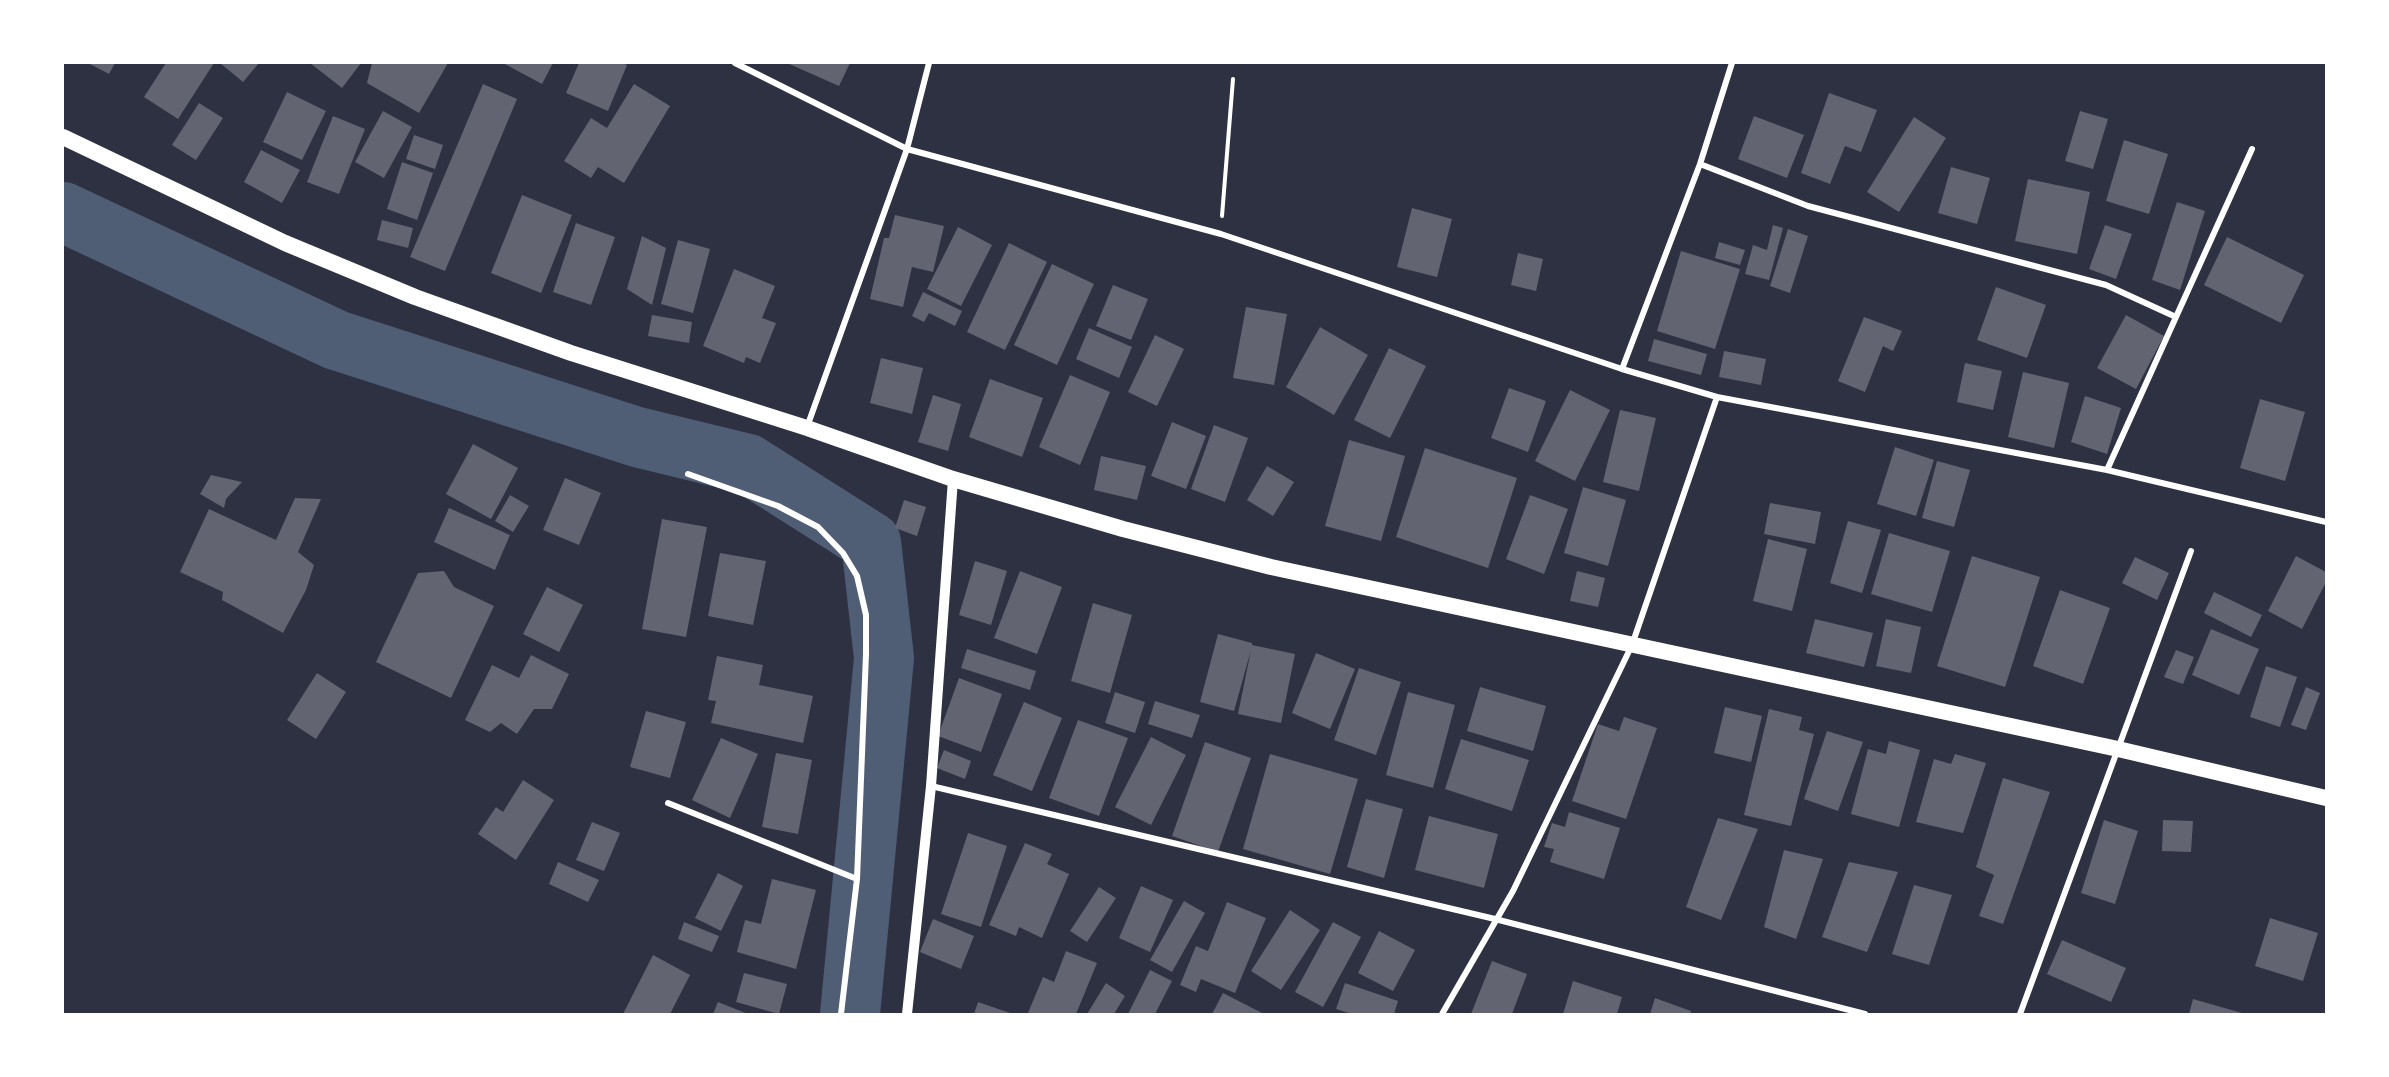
<!DOCTYPE html>
<style>
body{margin:0}
#map{position:relative;width:2389px;height:1077px;overflow:hidden;background:#2d3142;font-family:Rubik,sans-serif}
canvas{display:block}
.frame{position:absolute;inset:0;border:64px solid #fff;pointer-events:none}
</style>
<div id="map">
<canvas width="2389" height="1077"></canvas>
<div class="frame"></div>
</div>
<script>
const ctx = document.querySelector('canvas').getContext('2d');
ctx.lineJoin = 'round';
function strokePath(path, color, width, dash) {
  ctx.strokeStyle = color;
  ctx.lineWidth = width;
  ctx.lineCap = dash ? 'butt' : 'round';
  ctx.setLineDash(dash || []);
  ctx.stroke(path);
}
function fillPath(path, color) {
  ctx.fillStyle = color;
  ctx.fill(path, 'evenodd');
}
strokePath(new Path2D(`
 M 63,212 L 336,340 L 637,437 L 748,464 L 871,542 L 884,658 L 850,1014`), '#4f5d75', 60);
fillPath(new Path2D(`
 M 88,63 L 115,63 L 109,74 Z
 M 166,63 L 214,63 L 178,119 L 144,97 Z
 M 220,63 L 259,63 L 243,82 Z
 M 310,63 L 361,63 L 342,88 Z
 M 372,63 L 448,63 L 419,113 L 367,83 Z
 M 503,63 L 553,63 L 542,84 Z
 M 579,63 L 622,63 L 627,65 L 608,111 L 566,93 Z
 M 787,63 L 850,63 L 839,86 Z
 M 483,84 L 517,99 L 445,271 L 410,257 Z
 M 634,84 L 670,106 L 624,183 L 598,167 L 591,178 L 564,161 L 591,118 L 607,128 Z
 M 287,92 L 326,111 L 302,160 L 263,142 Z
 M 1829,93 L 1877,110 L 1861,152 L 1845,146 L 1830,184 L 1801,173 Z
 M 199,103 L 223,118 L 196,160 L 172,145 Z
 M 383,111 L 412,127 L 384,178 L 355,162 Z
 M 2080,111 L 2108,119 L 2093,169 L 2065,161 Z
 M 333,116 L 365,129 L 339,194 L 307,182 Z
 M 1754,116 L 1804,135 L 1787,178 L 1738,159 Z
 M 1914,117 L 1946,138 L 1899,212 L 1867,192 Z
 M 414,135 L 443,145 L 435,169 L 406,159 Z
 M 2124,140 L 2168,154 L 2149,214 L 2106,201 Z
 M 261,150 L 300,170 L 282,203 L 244,182 Z
 M 402,162 L 433,173 L 417,220 L 387,209 Z
 M 1951,167 L 1990,178 L 1977,224 L 1938,213 Z
 M 2028,179 L 2090,192 L 2077,254 L 2015,241 Z
 M 522,195 L 572,215 L 541,293 L 491,273 Z
 M 2177,202 L 2205,211 L 2180,290 L 2152,280 Z
 M 1412,208 L 1452,219 L 1437,277 L 1397,267 Z
 M 895,215 L 944,226 L 933,272 L 912,267 L 903,307 L 870,299 L 884,238 L 889,238 Z
 M 382,220 L 413,228 L 408,248 L 377,240 Z
 M 576,223 L 615,237 L 591,305 L 553,292 Z
 M 1773,225 L 1783,228 L 1769,280 L 1745,274 L 1753,245 L 1767,250 Z
 M 2105,225 L 2132,234 L 2116,279 L 2089,269 Z
 M 958,227 L 992,245 L 961,306 L 927,289 Z
 M 1788,229 L 1808,236 L 1790,293 L 1770,286 Z
 M 642,236 L 666,248 L 652,305 L 627,289 Z
 M 2227,237 L 2304,275 L 2281,323 L 2204,285 Z
 M 678,240 L 710,249 L 693,313 L 661,304 Z
 M 1719,242 L 1745,250 L 1740,265 L 1715,258 Z
 M 1009,243 L 1047,262 L 1005,350 L 967,332 Z
 M 1681,251 L 1740,269 L 1715,349 L 1657,331 Z
 M 1518,253 L 1543,259 L 1536,291 L 1511,285 Z
 M 1052,264 L 1094,284 L 1057,365 L 1014,345 Z
 M 734,269 L 775,286 L 762,318 L 776,323 L 760,363 L 746,357 L 744,363 L 703,346 Z
 M 1113,285 L 1148,299 L 1131,340 L 1096,326 Z
 M 1996,287 L 2046,305 L 2027,358 L 1977,340 Z
 M 923,292 L 962,311 L 955,326 L 929,313 L 924,322 L 912,316 Z
 M 1246,307 L 1287,314 L 1274,385 L 1233,378 Z
 M 652,315 L 692,322 L 689,343 L 648,336 Z
 M 2126,315 L 2164,336 L 2136,389 L 2097,368 Z
 M 1864,317 L 1902,331 L 1893,351 L 1883,346 L 1865,392 L 1838,381 Z
 M 1320,327 L 1368,355 L 1334,415 L 1286,387 Z
 M 1089,328 L 1132,347 L 1119,378 L 1076,359 Z
 M 1155,335 L 1184,349 L 1157,406 L 1128,392 Z
 M 1654,339 L 1707,354 L 1701,375 L 1648,361 Z
 M 1389,348 L 1426,366 L 1390,438 L 1354,420 Z
 M 1724,351 L 1766,359 L 1761,385 L 1719,377 Z
 M 881,358 L 923,368 L 912,414 L 870,403 Z
 M 1965,363 L 2002,371 L 1993,410 L 1957,402 Z
 M 2023,372 L 2069,383 L 2054,448 L 2008,437 Z
 M 1070,375 L 1110,392 L 1080,465 L 1039,447 Z
 M 990,379 L 1043,398 L 1022,457 L 969,437 Z
 M 1509,388 L 1546,401 L 1528,452 L 1491,438 Z
 M 1570,390 L 1610,410 L 1575,481 L 1535,461 Z
 M 933,395 L 961,404 L 948,451 L 918,442 Z
 M 2085,396 L 2121,408 L 2107,454 L 2071,442 Z
 M 2260,399 L 2305,412 L 2285,481 L 2240,468 Z
 M 1620,410 L 1656,418 L 1639,491 L 1603,482 Z
 M 1172,422 L 1206,436 L 1186,489 L 1151,476 Z
 M 1214,425 L 1248,438 L 1225,502 L 1191,489 Z
 M 1349,440 L 1405,456 L 1381,541 L 1325,526 Z
 M 473,444 L 518,468 L 491,519 L 446,494 Z
 M 1895,447 L 1934,460 L 1916,516 L 1877,504 Z
 M 1425,448 L 1517,478 L 1488,568 L 1396,537 Z
 M 1101,456 L 1146,466 L 1137,500 L 1094,490 Z
 M 1937,461 L 1970,470 L 1954,527 L 1922,518 Z
 M 1267,466 L 1294,482 L 1273,516 L 1247,500 Z
 M 211,475 L 242,482 L 226,499 L 224,508 L 200,494 Z
 M 565,478 L 601,493 L 579,545 L 543,530 Z
 M 1583,487 L 1626,500 L 1608,566 L 1564,553 Z
 M 510,495 L 529,506 L 513,532 L 495,521 Z
 M 1530,495 L 1568,509 L 1544,574 L 1506,559 Z
 M 295,498 L 321,499 L 298,552 L 314,565 L 306,590 L 283,633 L 222,600 L 223,592 L 180,572 L 209,509 L 276,540 Z
 M 904,500 L 926,507 L 917,536 L 895,528 Z
 M 1770,503 L 1821,512 L 1815,544 L 1764,534 Z
 M 449,508 L 510,535 L 495,570 L 434,542 Z
 M 662,519 L 707,527 L 686,637 L 642,629 Z
 M 1848,521 L 1881,530 L 1862,593 L 1830,583 Z
 M 1889,533 L 1950,551 L 1932,612 L 1871,594 Z
 M 1768,539 L 1807,549 L 1792,611 L 1753,601 Z
 M 720,553 L 766,561 L 753,625 L 708,616 Z
 M 1972,556 L 2040,577 L 2005,687 L 1937,666 Z
 M 2296,556 L 2326,572 L 2326,582 L 2302,629 L 2268,611 Z
 M 2135,557 L 2169,573 L 2157,600 L 2122,583 Z
 M 975,561 L 1007,571 L 991,625 L 959,615 Z
 M 444,571 L 454,587 L 494,606 L 451,698 L 376,662 L 418,573 Z
 M 1020,571 L 1062,587 L 1037,654 L 994,638 Z
 M 1577,571 L 1605,578 L 1598,607 L 1570,601 Z
 M 547,587 L 583,605 L 559,652 L 523,634 Z
 M 2060,590 L 2110,608 L 2083,684 L 2033,666 Z
 M 2214,592 L 2262,615 L 2251,637 L 2204,613 Z
 M 1093,603 L 1132,615 L 1110,693 L 1071,681 Z
 M 1815,619 L 1873,633 L 1864,667 L 1806,653 Z
 M 1886,619 L 1921,627 L 1911,673 L 1876,666 Z
 M 2211,629 L 2259,649 L 2239,695 L 2192,675 Z
 M 1218,634 L 1252,643 L 1252,645 L 1295,654 L 1281,723 L 1238,714 L 1251,650 L 1234,711 L 1200,702 Z
 M 967,649 L 1036,671 L 1030,690 L 961,668 Z
 M 2176,650 L 2194,657 L 2183,684 L 2164,677 Z
 M 1316,653 L 1355,669 L 1330,729 L 1292,713 Z
 M 531,655 L 569,674 L 552,709 L 534,709 L 517,734 L 501,723 L 490,732 L 465,720 L 492,665 L 519,678 Z
 M 717,656 L 763,665 L 759,685 L 813,696 L 803,743 L 711,723 L 716,701 L 708,700 Z
 M 2266,666 L 2297,677 L 2280,727 L 2250,717 Z
 M 1359,668 L 1401,682 L 1376,755 L 1334,740 Z
 M 317,673 L 346,692 L 316,739 L 287,720 Z
 M 959,678 L 1002,694 L 981,752 L 938,736 Z
 M 1480,687 L 1546,706 L 1533,751 L 1467,731 Z
 M 2306,687 L 2320,693 L 2306,730 L 2291,725 Z
 M 1115,692 L 1145,702 L 1135,733 L 1105,723 Z
 M 1408,692 L 1455,705 L 1433,788 L 1386,775 Z
 M 1155,701 L 1200,715 L 1192,738 L 1148,724 Z
 M 1024,702 L 1062,718 L 1032,791 L 993,775 Z
 M 1725,707 L 1762,716 L 1751,762 L 1714,753 Z
 M 1769,709 L 1802,717 L 1799,730 L 1814,734 L 1791,826 L 1744,815 Z
 M 646,711 L 686,722 L 670,778 L 630,767 Z
 M 1624,717 L 1657,728 L 1626,819 L 1572,801 L 1598,724 L 1619,731 Z
 M 1078,720 L 1128,738 L 1099,816 L 1049,798 Z
 M 1827,731 L 1863,742 L 1838,811 L 1804,799 Z
 M 1151,737 L 1186,755 L 1151,825 L 1115,807 Z
 M 721,738 L 758,754 L 730,818 L 692,800 Z
 M 1461,739 L 1529,760 L 1512,811 L 1445,789 Z
 M 1889,741 L 1920,750 L 1899,827 L 1851,814 L 1868,749 L 1886,754 Z
 M 1205,742 L 1251,758 L 1218,852 L 1172,836 Z
 M 944,750 L 971,761 L 965,779 L 937,768 Z
 M 776,753 L 812,760 L 798,834 L 762,827 Z
 M 1270,754 L 1358,779 L 1330,874 L 1243,849 Z
 M 1955,754 L 1986,763 L 1963,833 L 1916,822 L 1934,759 L 1951,764 Z
 M 2003,778 L 2050,792 L 2003,924 L 1979,916 L 1994,875 L 1976,867 Z
 M 523,780 L 554,800 L 516,860 L 478,834 L 496,807 L 503,812 Z
 M 1366,799 L 1403,809 L 1384,878 L 1347,867 Z
 M 1569,812 L 1620,828 L 1604,879 L 1550,862 L 1554,849 L 1544,847 L 1552,823 L 1565,827 Z
 M 1429,816 L 1498,834 L 1484,888 L 1415,870 Z
 M 1718,818 L 1758,829 L 1721,920 L 1686,907 Z
 M 2104,820 L 2138,831 L 2115,904 L 2081,893 Z
 M 2163,820 L 2193,821 L 2191,852 L 2162,851 Z
 M 592,822 L 620,833 L 604,871 L 576,860 Z
 M 968,833 L 1007,846 L 981,927 L 941,914 Z
 M 1025,843 L 1052,854 L 1047,864 L 1069,874 L 1042,938 L 1019,927 L 1016,936 L 989,925 Z
 M 1784,850 L 1823,859 L 1796,939 L 1764,927 Z
 M 558,862 L 599,880 L 588,902 L 549,884 Z
 M 1849,862 L 1898,872 L 1867,952 L 1822,937 Z
 M 718,873 L 743,886 L 721,931 L 695,918 Z
 M 772,879 L 816,890 L 796,969 L 737,952 L 745,920 L 761,924 Z
 M 1914,885 L 1952,895 L 1929,965 L 1892,954 Z
 M 1141,886 L 1173,900 L 1150,952 L 1119,938 Z
 M 1099,887 L 1116,898 L 1087,942 L 1070,931 Z
 M 1184,901 L 1205,913 L 1172,972 L 1150,960 Z
 M 1227,902 L 1266,918 L 1235,993 L 1201,979 L 1196,992 L 1180,985 L 1196,946 L 1208,951 Z
 M 1290,910 L 1320,930 L 1281,990 L 1251,971 Z
 M 2270,918 L 2318,933 L 2303,981 L 2255,966 Z
 M 933,919 L 974,936 L 961,969 L 920,952 Z
 M 684,922 L 719,936 L 712,952 L 678,939 Z
 M 1333,922 L 1361,937 L 1323,1007 L 1295,992 Z
 M 1379,931 L 1415,950 L 1393,991 L 1358,973 Z
 M 2062,940 L 2126,968 L 2111,1002 L 2047,974 Z
 M 1066,951 L 1097,963 L 1076,1014 L 1028,1013 L 1043,977 L 1054,982 Z
 M 653,955 L 690,975 L 670,1014 L 623,1014 Z
 M 1492,961 L 1527,974 L 1512,1014 L 1471,1014 Z
 M 1150,970 L 1172,981 L 1155,1014 L 1128,1014 Z
 M 744,973 L 787,984 L 779,1014 L 736,1002 Z
 M 1573,981 L 1622,997 L 1617,1014 L 1563,1014 Z
 M 1106,983 L 1125,996 L 1114,1014 L 1087,1014 Z
 M 1345,983 L 1398,1001 L 1394,1014 L 1352,1014 L 1336,1009 Z
 M 1223,993 L 1264,1014 L 1212,1014 Z
 M 1655,998 L 1691,1011 L 1690,1014 L 1650,1014 Z
 M 2193,999 L 2242,1013 L 2242,1014 L 2189,1014 Z
 M 718,1002 L 748,1014 L 713,1014 Z
 M 978,1002 L 1013,1014 L 974,1014 Z`), '#626471');
strokePath(new Path2D(`
 M 1222,216 L 1233,79`), '#fff', 4);
strokePath(new Path2D(`
 M 735,63 L 907,149 L 1221,234 L 1622,369 L 1700,164 L 1732,63
 M 1700,164 L 1808,206 L 2106,285 L 2176,317 L 2107,470
 M 2176,317 L 2252,149
 M 1622,369 L 1717,397 L 2107,470 L 2326,522
 M 807,427 L 907,149 L 929,63
 M 688,474 L 778,506 L 818,527 L 843,553 L 857,576 L 866,615 L 866,654 L 857,879 L 841,1014
 M 931,786 L 1495,919 L 1865,1014
 M 668,803 L 857,879
 M 1442,1014 L 1513,891 L 1632,645 L 1717,397
 M 2020,1014 L 2191,551`), '#fff', 6);
strokePath(new Path2D(`
 M 907,1014 L 931,786 L 953,479`), '#fff', 10);
strokePath(new Path2D(`
 M 63,137 L 285,243 L 415,297 L 571,353 L 807,428 L 953,479 L 1123,529 L 1271,567 L 2118,749 L 2326,798`), '#fff', 16);
</script>
